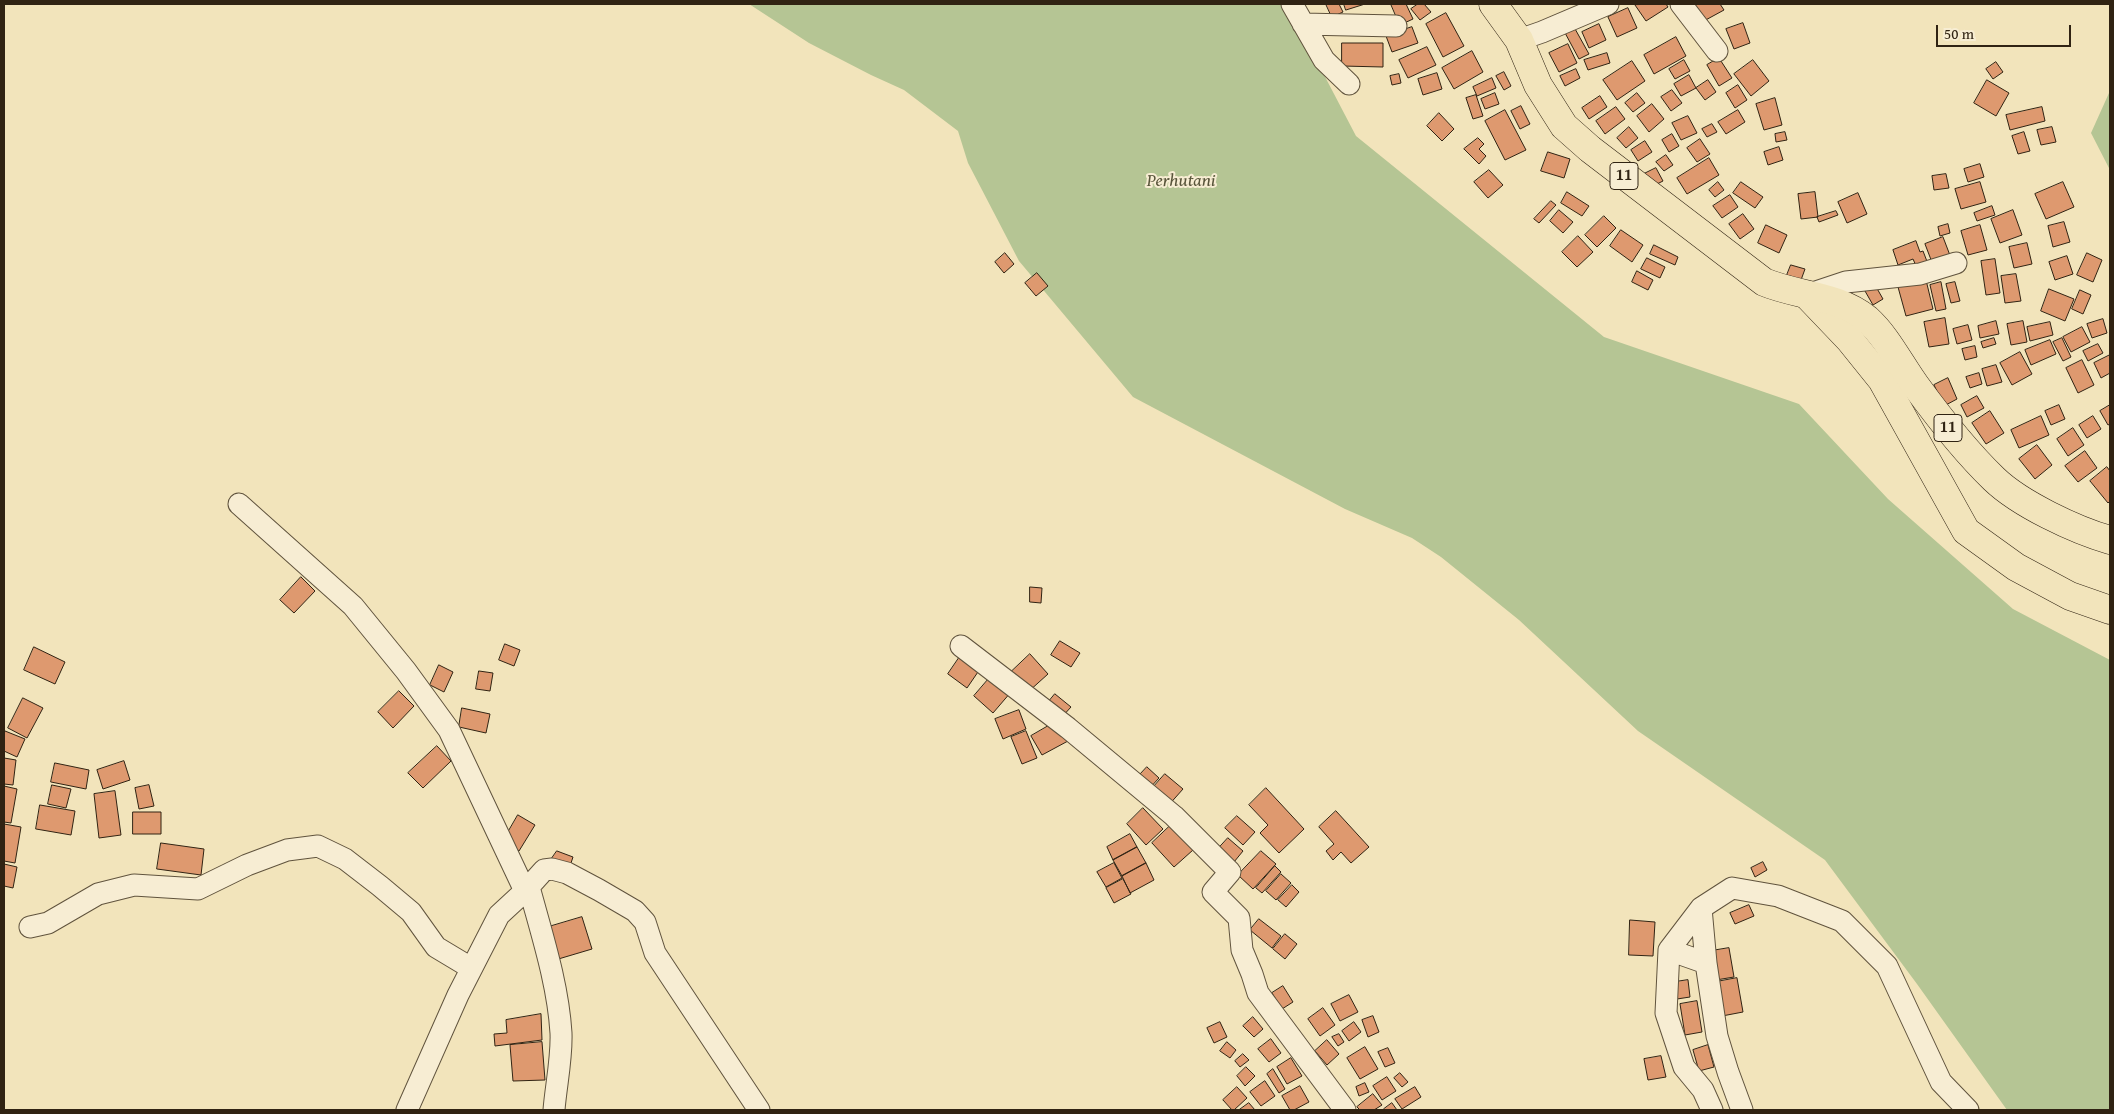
<!DOCTYPE html>
<style>
body{margin:0}
#map{position:relative;width:2114px;height:1114px;overflow:hidden;background:#f2e4bb;font-family:"Gentium Book Plus",serif}
canvas{display:block}
.frame{position:absolute;inset:0;border:5px solid #302313;pointer-events:none}
.scale{position:absolute;left:1936px;top:25px;width:135px;height:22px;box-sizing:border-box;border:2px solid #302313;border-top:0;padding-left:6px;font-size:15px;line-height:18px;white-space:nowrap;color:#302313;-webkit-text-stroke:4px #f7edd3;paint-order:stroke}
</style>
<div id="map">
<canvas width="2114" height="1114"></canvas>
<div class="frame"></div>
<div class="scale">50 m</div>
</div>
<script>
const ctx = document.querySelector('canvas').getContext('2d');
ctx.lineJoin = 'round';
function fillPath(path, color) {
  ctx.fillStyle = color;
  ctx.fill(path, 'evenodd');
}
function strokePath(path, color, width, dash) {
  ctx.strokeStyle = color;
  ctx.lineWidth = width;
  ctx.lineCap = dash ? 'butt' : 'round';
  ctx.setLineDash(dash || []);
  ctx.stroke(path);
}
function write(font, color, halo, rows, align = 'center') {
  ctx.font = font + ' "Gentium Book Plus",serif';
  ctx.lineWidth = 4;
  ctx.setLineDash([]);
  ctx.textBaseline = 'middle';
  ctx.strokeStyle = halo;
  ctx.fillStyle = color;
  for (const [text, x, y, turn = 0] of rows) {
    ctx.save();
    ctx.translate(x, y);
    ctx.rotate((+turn || 0) * Math.PI / 180);
    ctx.textAlign = isNaN(turn) ? turn : align;
    if (halo) ctx.strokeText(text, 0, 0);
    ctx.fillText(text, 0, 0);
    ctx.restore();
  }
}
fillPath(new Path2D(`
 M 749,4 L 1287,4 L 1356,136 L 1604,337 L 1799,404 L 1888,499 L 2013,609 L 2110,660 L 2110,1110 L 2007,1110 L 1917,984 L 1825,860 L 1638,731 L 1519,620 L 1441,557 L 1412,538 L 1345,509 L 1133,397 L 1019,261 L 968,163 L 958,131 L 904,90 L 871,75 L 809,43 Z
 M 2109,93 L 2110,94 L 2110,170 L 2091,133 Z`), '#b5c594');
const building = new Path2D(`
 M 1326,4 L 1339,4 L 1343,12 L 1332,17 Z
 M 1344,4 L 1365,4 L 1346,10 Z
 M 1391,4 L 1406,4 L 1413,19 L 1400,25 Z
 M 1418,4 L 1424,4 L 1431,12 L 1420,20 L 1411,9 Z
 M 1666,4 L 1668,7 L 1646,21 L 1635,5 Z
 M 1693,4 L 1720,4 L 1724,10 L 1702,22 Z
 M 1628,8 L 1637,28 L 1617,37 L 1608,17 Z
 M 1446,13 L 1464,46 L 1443,57 L 1426,24 Z
 M 1743,23 L 1750,43 L 1734,49 L 1726,29 Z
 M 1599,24 L 1606,40 L 1589,48 L 1582,32 Z
 M 1412,27 L 1418,43 L 1392,52 L 1386,36 Z
 M 1574,27 L 1589,54 L 1579,59 L 1564,31 Z
 M 1676,37 L 1686,56 L 1654,74 L 1644,55 Z
 M 1342,43 L 1383,43 L 1383,67 L 1342,66 Z
 M 1568,44 L 1577,63 L 1559,72 L 1549,53 Z
 M 1427,47 L 1436,65 L 1408,78 L 1399,60 Z
 M 1472,51 L 1483,72 L 1454,89 L 1442,68 Z
 M 1607,53 L 1610,63 L 1588,70 L 1584,60 Z
 M 1719,58 L 1732,78 L 1719,86 L 1707,65 Z
 M 1684,60 L 1690,71 L 1675,79 L 1669,69 Z
 M 1753,60 L 1769,81 L 1751,96 L 1734,74 Z
 M 1632,61 L 1645,81 L 1617,100 L 1603,80 Z
 M 1996,62 L 2003,72 L 1993,79 L 1986,69 Z
 M 1576,69 L 1580,78 L 1565,86 L 1560,76 Z
 M 1504,72 L 1511,86 L 1504,90 L 1496,76 Z
 M 1437,73 L 1442,89 L 1423,95 L 1418,79 Z
 M 1399,74 L 1401,83 L 1392,85 L 1390,76 Z
 M 1689,75 L 1696,88 L 1681,96 L 1674,84 Z
 M 1492,78 L 1496,88 L 1477,96 L 1473,87 Z
 M 1708,80 L 1716,92 L 1705,100 L 1696,88 Z
 M 1987,80 L 2009,93 L 1996,116 L 1974,103 Z
 M 1738,85 L 1747,100 L 1735,108 L 1726,93 Z
 M 1672,90 L 1682,103 L 1671,111 L 1661,97 Z
 M 1495,93 L 1499,104 L 1485,109 L 1481,99 Z
 M 1637,93 L 1645,103 L 1633,112 L 1625,103 Z
 M 1476,95 L 1483,116 L 1473,119 L 1466,98 Z
 M 1600,96 L 1607,107 L 1589,119 L 1582,108 Z
 M 1775,98 L 1782,125 L 1764,130 L 1756,104 Z
 M 1652,104 L 1664,119 L 1649,132 L 1637,116 Z
 M 1521,106 L 1530,124 L 1520,129 L 1511,111 Z
 M 1616,107 L 1625,119 L 1605,134 L 1596,121 Z
 M 2042,107 L 2045,121 L 2010,130 L 2006,115 Z
 M 1505,110 L 1526,150 L 1505,160 L 1485,121 Z
 M 1738,110 L 1745,122 L 1726,134 L 1718,122 Z
 M 1439,113 L 1454,129 L 1442,141 L 1427,126 Z
 M 1688,116 L 1697,133 L 1681,140 L 1672,123 Z
 M 1712,124 L 1717,132 L 1707,137 L 1702,129 Z
 M 1629,127 L 1638,138 L 1626,148 L 1617,138 Z
 M 2052,127 L 2056,142 L 2041,145 L 2037,130 Z
 M 1785,132 L 1787,140 L 1776,142 L 1775,134 Z
 M 2024,132 L 2030,151 L 2018,154 L 2012,136 Z
 M 1672,134 L 1679,146 L 1669,152 L 1662,140 Z
 M 1478,138 L 1484,144 L 1479,149 L 1486,156 L 1479,164 L 1464,149 Z
 M 1700,139 L 1710,154 L 1697,162 L 1687,148 Z
 M 1645,141 L 1652,152 L 1638,161 L 1631,150 Z
 M 1779,147 L 1783,160 L 1768,165 L 1764,152 Z
 M 1548,152 L 1570,159 L 1564,178 L 1541,171 Z
 M 1666,155 L 1673,165 L 1664,171 L 1656,162 Z
 M 1709,158 L 1719,175 L 1687,194 L 1677,178 Z
 M 1980,164 L 1984,177 L 1968,182 L 1964,169 Z
 M 1656,168 L 1663,181 L 1651,187 L 1644,174 Z
 M 1489,170 L 1503,185 L 1488,198 L 1474,182 Z
 M 1946,174 L 1949,188 L 1934,190 L 1932,176 Z
 M 1718,182 L 1724,190 L 1715,197 L 1709,190 Z
 M 1741,182 L 1763,197 L 1755,208 L 1733,193 Z
 M 1980,182 L 1986,202 L 1961,209 L 1955,189 Z
 M 2063,182 L 2074,207 L 2046,219 L 2035,194 Z
 M 1567,192 L 1589,206 L 1582,216 L 1561,203 Z
 M 1815,192 L 1818,217 L 1801,219 L 1798,194 Z
 M 1858,193 L 1867,214 L 1847,223 L 1838,202 Z
 M 1730,195 L 1738,207 L 1722,218 L 1713,206 Z
 M 1551,201 L 1556,205 L 1539,223 L 1534,219 Z
 M 1992,206 L 1995,215 L 1977,221 L 1974,213 Z
 M 1559,210 L 1573,222 L 1563,233 L 1550,221 Z
 M 2013,210 L 2022,235 L 2000,243 L 1991,219 Z
 M 1836,211 L 1838,215 L 1819,222 L 1817,217 Z
 M 1743,214 L 1754,229 L 1740,239 L 1729,224 Z
 M 1604,216 L 1616,228 L 1597,247 L 1585,235 Z
 M 2064,222 L 2070,242 L 2053,247 L 2048,226 Z
 M 1948,224 L 1950,233 L 1940,236 L 1938,227 Z
 M 1766,225 L 1787,235 L 1779,253 L 1758,243 Z
 M 1980,225 L 1987,250 L 1968,255 L 1961,231 Z
 M 1621,230 L 1643,245 L 1632,262 L 1610,246 Z
 M 1578,236 L 1593,252 L 1577,267 L 1562,252 Z
 M 1943,237 L 1951,258 L 1933,265 L 1925,244 Z
 M 1916,241 L 1920,252 L 1923,251 L 1928,264 L 1917,268 L 1913,259 L 1898,265 L 1893,250 Z
 M 2027,243 L 2032,264 L 2014,268 L 2009,247 Z
 M 1654,245 L 1678,257 L 1675,265 L 1650,254 Z
 M 1005,253 L 1014,264 L 1004,273 L 995,262 Z
 M 2087,253 L 2102,260 L 2093,282 L 2077,275 Z
 M 2067,256 L 2073,274 L 2055,280 L 2049,262 Z
 M 1647,258 L 1665,267 L 1660,278 L 1641,269 Z
 M 1995,259 L 2000,293 L 1986,295 L 1981,261 Z
 M 1791,265 L 1805,269 L 1801,280 L 1787,275 Z
 M 1637,271 L 1653,280 L 1648,290 L 1632,282 Z
 M 1037,273 L 1048,286 L 1036,296 L 1025,283 Z
 M 2016,274 L 2021,301 L 2005,303 L 2001,276 Z
 M 1926,280 L 1933,309 L 1906,316 L 1898,287 Z
 M 1941,282 L 1946,309 L 1936,311 L 1930,285 Z
 M 1955,282 L 1960,301 L 1951,303 L 1946,284 Z
 M 1875,285 L 1883,299 L 1873,305 L 1865,291 Z
 M 2049,289 L 2074,299 L 2065,321 L 2041,311 Z
 M 2080,290 L 2091,295 L 2083,314 L 2072,309 Z
 M 1945,318 L 1949,344 L 1929,347 L 1924,322 Z
 M 2103,319 L 2107,333 L 2092,338 L 2087,324 Z
 M 1996,321 L 1999,334 L 1980,338 L 1978,326 Z
 M 2023,321 L 2027,342 L 2011,345 L 2007,324 Z
 M 2050,322 L 2053,335 L 2030,341 L 2027,327 Z
 M 1968,325 L 1972,340 L 1957,344 L 1953,329 Z
 M 2082,327 L 2090,342 L 2071,352 L 2063,337 Z
 M 1994,338 L 1996,344 L 1983,348 L 1981,342 Z
 M 2062,338 L 2071,357 L 2063,361 L 2053,342 Z
 M 2050,340 L 2056,354 L 2031,365 L 2025,350 Z
 M 2098,344 L 2103,353 L 2088,361 L 2083,351 Z
 M 1975,346 L 1977,357 L 1965,360 L 1962,349 Z
 M 2020,352 L 2032,374 L 2012,385 L 2000,363 Z
 M 2110,355 L 2110,373 L 2101,378 L 2094,363 Z
 M 2082,360 L 2094,385 L 2078,393 L 2066,368 Z
 M 1996,365 L 2002,382 L 1987,386 L 1982,369 Z
 M 1979,373 L 1982,384 L 1970,388 L 1966,377 Z
 M 1948,378 L 1957,399 L 1944,406 L 1934,385 Z
 M 1977,396 L 1984,408 L 1967,417 L 1961,405 Z
 M 2059,405 L 2065,419 L 2051,425 L 2045,411 Z
 M 2110,405 L 2110,424 L 2108,425 L 2100,411 Z
 M 1990,411 L 2004,433 L 1986,444 L 1972,423 Z
 M 2041,416 L 2049,435 L 2019,448 L 2011,430 Z
 M 2093,416 L 2101,429 L 2087,438 L 2079,425 Z
 M 2073,428 L 2084,445 L 2068,456 L 2057,439 Z
 M 2037,445 L 2052,465 L 2035,479 L 2019,459 Z
 M 2085,451 L 2097,468 L 2078,482 L 2065,466 Z
 M 2107,467 L 2110,471 L 2110,501 L 2108,503 L 2090,481 Z
 M 301,577 L 315,591 L 294,613 L 280,600 Z
 M 1030,587 L 1042,588 L 1041,603 L 1030,602 Z
 M 1060,641 L 1080,653 L 1071,667 L 1051,655 Z
 M 505,644 L 520,650 L 514,666 L 499,660 Z
 M 34,647 L 65,662 L 55,684 L 24,670 Z
 M 1030,654 L 1048,674 L 1028,692 L 1010,673 Z
 M 961,655 L 980,669 L 967,688 L 948,674 Z
 M 439,665 L 453,672 L 444,692 L 430,685 Z
 M 479,671 L 493,673 L 490,691 L 476,689 Z
 M 992,675 L 1011,692 L 993,713 L 974,696 Z
 M 399,691 L 414,706 L 393,728 L 378,712 Z
 M 1055,694 L 1071,707 L 1061,718 L 1046,705 Z
 M 23,698 L 43,708 L 27,738 L 8,728 Z
 M 462,708 L 490,714 L 486,733 L 459,727 Z
 M 1019,710 L 1026,729 L 1003,739 L 995,719 Z
 M 1057,721 L 1068,741 L 1042,755 L 1031,736 Z
 M 5,731 L 25,739 L 17,757 L 4,751 Z
 M 1026,731 L 1037,758 L 1022,764 L 1011,737 Z
 M 437,746 L 451,761 L 423,788 L 408,773 Z
 M 4,758 L 16,760 L 13,785 L 4,784 Z
 M 124,761 L 130,780 L 103,789 L 97,770 Z
 M 55,763 L 89,770 L 86,789 L 51,782 Z
 M 1147,767 L 1159,778 L 1147,791 L 1135,780 Z
 M 1165,774 L 1183,789 L 1167,807 L 1150,791 Z
 M 52,785 L 71,789 L 66,808 L 48,804 Z
 M 149,785 L 154,806 L 139,809 L 135,788 Z
 M 4,786 L 17,789 L 11,823 L 4,822 Z
 M 1266,788 L 1304,829 L 1279,853 L 1260,833 L 1268,825 L 1249,805 Z
 M 115,791 L 121,835 L 99,838 L 94,794 Z
 M 40,805 L 75,811 L 71,835 L 36,829 Z
 M 1143,808 L 1163,829 L 1146,845 L 1127,824 Z
 M 1336,811 L 1369,847 L 1351,863 L 1341,852 L 1333,860 L 1326,851 L 1334,844 L 1319,827 Z
 M 133,812 L 161,812 L 161,834 L 133,834 Z
 M 518,815 L 535,825 L 519,851 L 503,841 Z
 M 1237,816 L 1255,832 L 1243,845 L 1225,828 Z
 M 4,824 L 21,827 L 15,863 L 4,861 Z
 M 1170,826 L 1193,850 L 1174,867 L 1152,843 Z
 M 1130,834 L 1137,847 L 1113,860 L 1107,847 Z
 M 1228,838 L 1243,851 L 1234,862 L 1218,849 Z
 M 161,843 L 204,849 L 201,875 L 157,869 Z
 M 1137,847 L 1146,863 L 1122,876 L 1113,860 Z
 M 557,851 L 573,857 L 569,869 L 550,861 Z
 M 1261,851 L 1276,864 L 1253,889 L 1238,875 Z
 M 1763,862 L 1767,870 L 1755,877 L 1751,868 Z
 M 1114,863 L 1122,878 L 1106,887 L 1097,872 Z
 M 1146,863 L 1154,880 L 1130,893 L 1122,876 Z
 M 4,864 L 17,867 L 13,888 L 4,886 Z
 M 1275,866 L 1281,872 L 1262,893 L 1256,888 Z
 M 1281,874 L 1291,883 L 1276,900 L 1266,891 Z
 M 1123,879 L 1131,894 L 1114,903 L 1106,888 Z
 M 1292,885 L 1299,892 L 1286,907 L 1278,900 Z
 M 1749,905 L 1754,916 L 1735,924 L 1730,913 Z
 M 582,917 L 592,949 L 555,960 L 545,928 Z
 M 1259,919 L 1281,936 L 1272,948 L 1250,930 Z
 M 1630,920 L 1655,922 L 1653,956 L 1629,955 Z
 M 1285,934 L 1297,944 L 1285,959 L 1273,949 Z
 M 1729,948 L 1734,977 L 1716,980 L 1711,951 Z
 M 1737,978 L 1743,1012 L 1722,1016 L 1716,982 Z
 M 1688,980 L 1690,997 L 1677,999 L 1675,982 Z
 M 1283,986 L 1293,1002 L 1282,1009 L 1272,993 Z
 M 1349,995 L 1358,1012 L 1340,1021 L 1331,1004 Z
 M 1697,1001 L 1702,1032 L 1685,1035 L 1680,1004 Z
 M 1323,1008 L 1335,1025 L 1320,1036 L 1308,1019 Z
 M 541,1014 L 542,1040 L 495,1046 L 494,1034 L 507,1033 L 506,1020 Z
 M 1373,1016 L 1379,1032 L 1368,1037 L 1362,1020 Z
 M 1253,1017 L 1263,1029 L 1254,1037 L 1243,1026 Z
 M 1220,1022 L 1227,1037 L 1214,1043 L 1207,1028 Z
 M 1354,1022 L 1361,1032 L 1349,1041 L 1342,1031 Z
 M 1339,1034 L 1344,1042 L 1338,1046 L 1332,1037 Z
 M 1271,1039 L 1281,1053 L 1269,1062 L 1258,1049 Z
 M 1327,1040 L 1339,1054 L 1327,1065 L 1315,1051 Z
 M 542,1042 L 545,1080 L 513,1081 L 510,1045 Z
 M 1227,1042 L 1236,1050 L 1230,1058 L 1220,1051 Z
 M 1708,1045 L 1714,1067 L 1699,1071 L 1693,1050 Z
 M 1365,1047 L 1378,1069 L 1360,1079 L 1347,1058 Z
 M 1388,1048 L 1395,1063 L 1385,1067 L 1378,1052 Z
 M 1243,1054 L 1249,1060 L 1240,1067 L 1235,1061 Z
 M 1661,1056 L 1666,1077 L 1648,1080 L 1644,1059 Z
 M 1291,1058 L 1302,1076 L 1287,1084 L 1277,1067 Z
 M 1246,1067 L 1255,1076 L 1245,1086 L 1237,1076 Z
 M 1273,1069 L 1285,1089 L 1279,1093 L 1267,1074 Z
 M 1400,1073 L 1408,1082 L 1402,1087 L 1394,1078 Z
 M 1387,1077 L 1396,1091 L 1382,1100 L 1373,1086 Z
 M 1265,1081 L 1275,1096 L 1261,1106 L 1250,1092 Z
 M 1365,1083 L 1369,1092 L 1359,1096 L 1356,1087 Z
 M 1300,1086 L 1309,1102 L 1294,1110 L 1290,1110 L 1282,1096 Z
 M 1237,1087 L 1247,1098 L 1234,1110 L 1232,1110 L 1223,1100 Z
 M 1415,1087 L 1421,1097 L 1402,1109 L 1395,1099 Z
 M 1373,1094 L 1382,1105 L 1374,1110 L 1360,1110 L 1357,1107 Z
 M 1249,1103 L 1255,1110 L 1239,1110 Z
 M 1392,1103 L 1397,1110 L 1385,1110 L 1384,1109 Z`);
fillPath(building, '#de996f');
strokePath(building, '#302313', 1);
const street = new Path2D(`
 M 1292,4 L 1324,60 L 1349,84
 M 1681,4 L 1717,51
 M 1303,24 L 1396,26
 M 1519,40 L 1542,32 L 1608,4
 M 1807,295 L 1846,282 L 1920,274 L 1956,263
 M 239,504 L 353,606 L 406,671 L 449,730 L 525,891
 M 961,646 L 1068,728 L 1174,816 L 1230,872 L 1213,892 L 1239,918 L 1242,950 L 1252,974 L 1258,993 L 1345,1110
 M 529,887 C 542,935 558,984 561,1033 C 562,1058 556,1085 554,1110
 M 1701,908 L 1706,963 L 1717,1036 L 1728,1072 L 1742,1110
 M 30,927 L 48,923 L 98,894 L 134,885 L 198,889 L 247,865 L 287,850 L 318,846 L 345,859 L 380,886 L 411,912 L 436,947 L 471,968
 M 1669,950 L 1706,963
 M 407,1110 L 458,995 L 499,915 L 525,891 L 544,870 L 552,869 L 567,873 L 599,890 L 635,911 L 645,922 L 655,953 L 759,1110
 M 1712,1110 L 1703,1090 L 1684,1067 L 1666,1013 L 1669,950 L 1701,908 L 1732,888 L 1778,896 L 1842,921 L 1887,966 L 1941,1082 L 1968,1110`);
const primary = new Path2D(`
 M 1807,295 L 1849,339 L 1882,380 L 1966,531 L 2016,567 L 2070,596 L 2110,610`);
const highway = new Path2D(`
 M 1493,4 L 1519,40 L 1538,85 L 1564,126 L 1590,149 L 1764,282 C 1797,296 1838,295 1867,319 C 1887,337 1900,364 1916,386 C 1940,419 1965,451 1994,479 C 2020,504 2075,530 2110,540`);
strokePath(street, '#60533d', 23);
strokePath(primary, '#302313', 29);
strokePath(highway, '#302313', 29);
strokePath(street, '#f7edd3', 21);
strokePath(primary, '#f2e4bb', 28);
strokePath(highway, '#f2e4bb', 28);
for (const [x, y, w] of [
 [1624,176,28],
 [1948,428,28]
]) {
  const box = new Path2D();
  box.roundRect(x - w / 2, y - 13.5, w, 27, 4);
  ctx.fillStyle = '#f7edd3';
  ctx.fill(box);
  strokePath(box, '#302313', 1);
}
write('bold 16px', '#302313', null, [
 ["11",1624,176],
 ["11",1948,428]
]);
write('italic 18px', '#58543a', '#f7edd3', [
 ["Perhutani",1181,181]
]);
</script>
